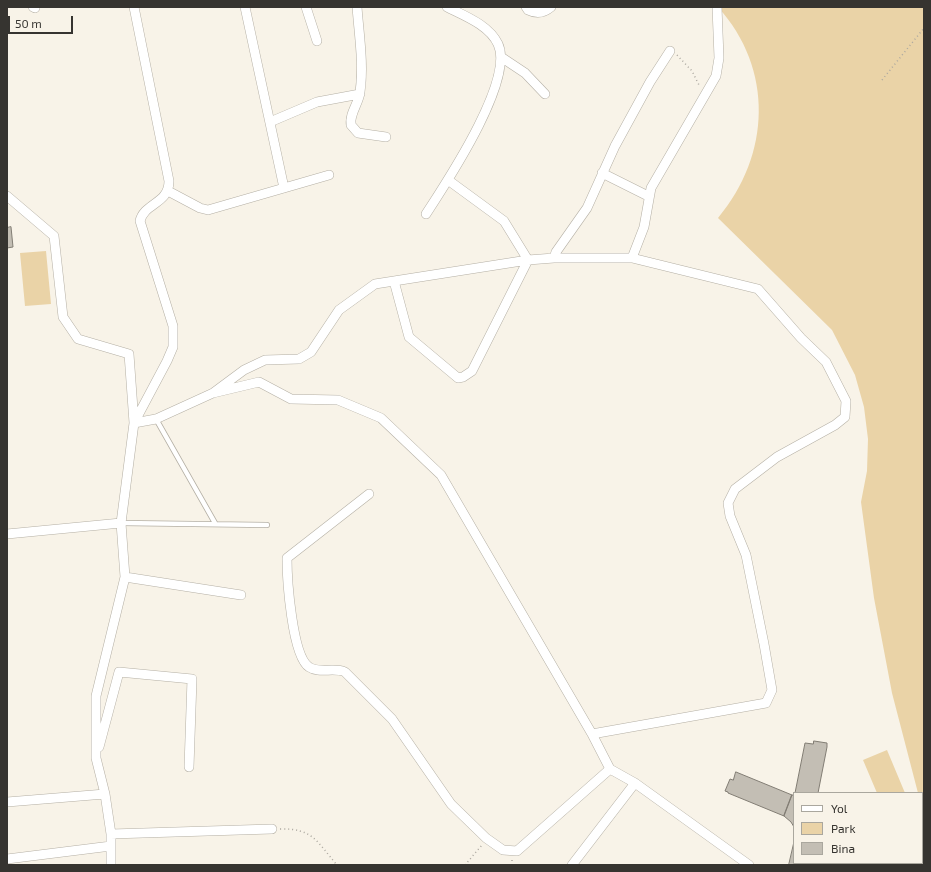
<!DOCTYPE html>
<style>
body{margin:0}
#map{position:relative;width:931px;height:872px;overflow:hidden;background:#f8f3e8;font-family:"Exo 2",sans-serif}
canvas{display:block}
.frame{position:absolute;inset:0;border:8px solid #363430;pointer-events:none}
.legend{position:absolute;left:793px;top:792px;width:130px;height:72px;box-sizing:border-box;background:#f8f3e8;border:1px solid #aaa79e;margin:0;padding:5px 7px;list-style:none;font-size:12px;color:#363430}
.legend li{display:flex;align-items:center;gap:8px;height:20px}
.legend b{width:20px;border:1px solid #aaa79e}
.scale{position:absolute;left:8px;top:16px;width:65px;height:18px;box-sizing:border-box;border:2px solid #363430;border-top:0;padding-left:5px;font-size:12px;line-height:14px;white-space:nowrap;color:#363430;-webkit-text-stroke:3px #f8f3e8;paint-order:stroke}
</style>
<div id="map">
<canvas width="931" height="872"></canvas>
<div class="frame"></div>
<ul class="legend">
<li><b style="height:5px;background:#fff"></b>Yol</li>
<li><b style="height:11px;background:#ead3a7"></b>Park</li>
<li><b style="height:11px;background:#c3beb4"></b>Bina</li>
</ul>
<div class="scale">50 m</div>
</div>
<script>
const ctx = document.querySelector('canvas').getContext('2d');
ctx.lineJoin = 'round';
function fillPath(path, color) {
  ctx.fillStyle = color;
  ctx.fill(path, 'evenodd');
}
function strokePath(path, color, width, dash) {
  ctx.strokeStyle = color;
  ctx.lineWidth = width;
  ctx.lineCap = dash ? 'butt' : 'round';
  ctx.setLineDash(dash || []);
  ctx.stroke(path);
}
fillPath(new Path2D(`
 M 718,7 L 924,7 L 924,814 L 922,793 L 918,793 L 892,693 L 874,598 L 861,502 L 867,471 L 868,439 L 864,407 L 855,375 L 832,330 L 718,218 C 771,155 774,69 718,7 Z
 M 46,251 L 51,304 L 25,306 L 20,253 Z
 M 887,750 L 905,793 L 877,793 L 863,760 Z`), '#ead3a7');
const building = new Path2D(`
 M 11,227 L 13,247 L 7,248 L 7,228 Z
 M 814,741 L 827,743 L 827,747 L 818,793 L 795,793 L 805,743 L 813,744 Z
 M 736,772 L 792,795 L 784,816 L 728,793 L 728,792 L 725,791 L 730,779 L 733,780 Z
 M 792,795 L 794,795 L 794,827 L 791,822 L 784,816 Z
 M 794,842 L 794,863 L 813,863 L 812,865 L 789,865 Z`);
fillPath(building, '#c3beb4');
strokePath(building, '#827d74', 1);
const lane = new Path2D(`
 M 156,419 L 215,523
 M 121,523 L 267,525`);
const street = new Path2D(`
 M 33,7 L 35,8
 M 245,7 L 284,188
 M 306,7 L 317,41
 M 357,7 C 359,34 364,65 360,92 C 359,103 349,114 351,125 L 358,133 L 386,137
 M 526,7 L 528,10 C 536,14 544,13 551,7
 M 501,57 L 525,73 L 545,94
 M 270,122 L 317,102 L 360,94
 M 602,173 L 648,196
 M 168,191 L 200,208 L 208,210 L 329,175
 M 7,196 L 54,236 L 63,317 L 78,339 L 129,354 L 134,423 L 156,419 L 213,393 L 244,370 L 265,360 L 299,359 L 311,352 L 339,310 L 375,284 L 528,260 L 554,258 L 556,252 L 587,208 L 615,146 L 650,82 L 670,51
 M 426,214 C 446,183 515,80 498,44 C 489,25 465,16 447,7
 M 554,258 L 632,258
 M 394,281 L 409,337 L 458,378 L 463,377 L 472,371 L 528,260 L 504,221 L 448,180
 M 213,393 L 259,382 L 291,399 L 338,400 L 381,418 L 441,475 L 592,734 L 766,703 L 772,690 L 764,644 L 746,555 L 730,516 L 728,503 L 735,489 L 777,457 L 835,425 L 845,417 L 846,401 L 826,362 L 801,338 L 758,289 L 632,258 L 644,227 L 651,188 L 716,76 L 719,58 L 717,7
 M 369,494 L 287,558 C 287,579 292,656 309,667 C 319,674 334,667 345,672 L 392,719 L 451,804 L 486,838 L 503,850 L 517,851 L 610,769
 M 7,534 L 121,523
 M 125,577 L 241,595
 M 592,734 L 610,769 L 635,783 L 749,865
 M 99,747 L 119,672 L 192,679 L 189,767
 M 7,802 L 105,794
 M 111,834 L 272,829
 M 7,859 L 111,846
 M 111,865 L 111,834 L 105,794 L 96,758 L 96,696 L 125,577 L 121,523 L 134,423 L 167,361 L 173,347 L 173,326 L 140,221 C 144,203 169,204 169,181 L 134,7
 M 572,865 L 635,783`);
strokePath(lane, '#b4afa4', 6);
strokePath(street, '#b4afa4', 10);
strokePath(new Path2D(`
 M 677,55 L 692,71 L 700,87
 M 882,80 L 924,28
 M 280,829 C 313,828 317,842 337,865
 M 465,865 L 482,845
 M 512,865 L 512,859`), '#aca8a0', 1.5, [1, 3]);
strokePath(lane, '#fff', 4.5);
strokePath(street, '#fff', 9);
</script>
